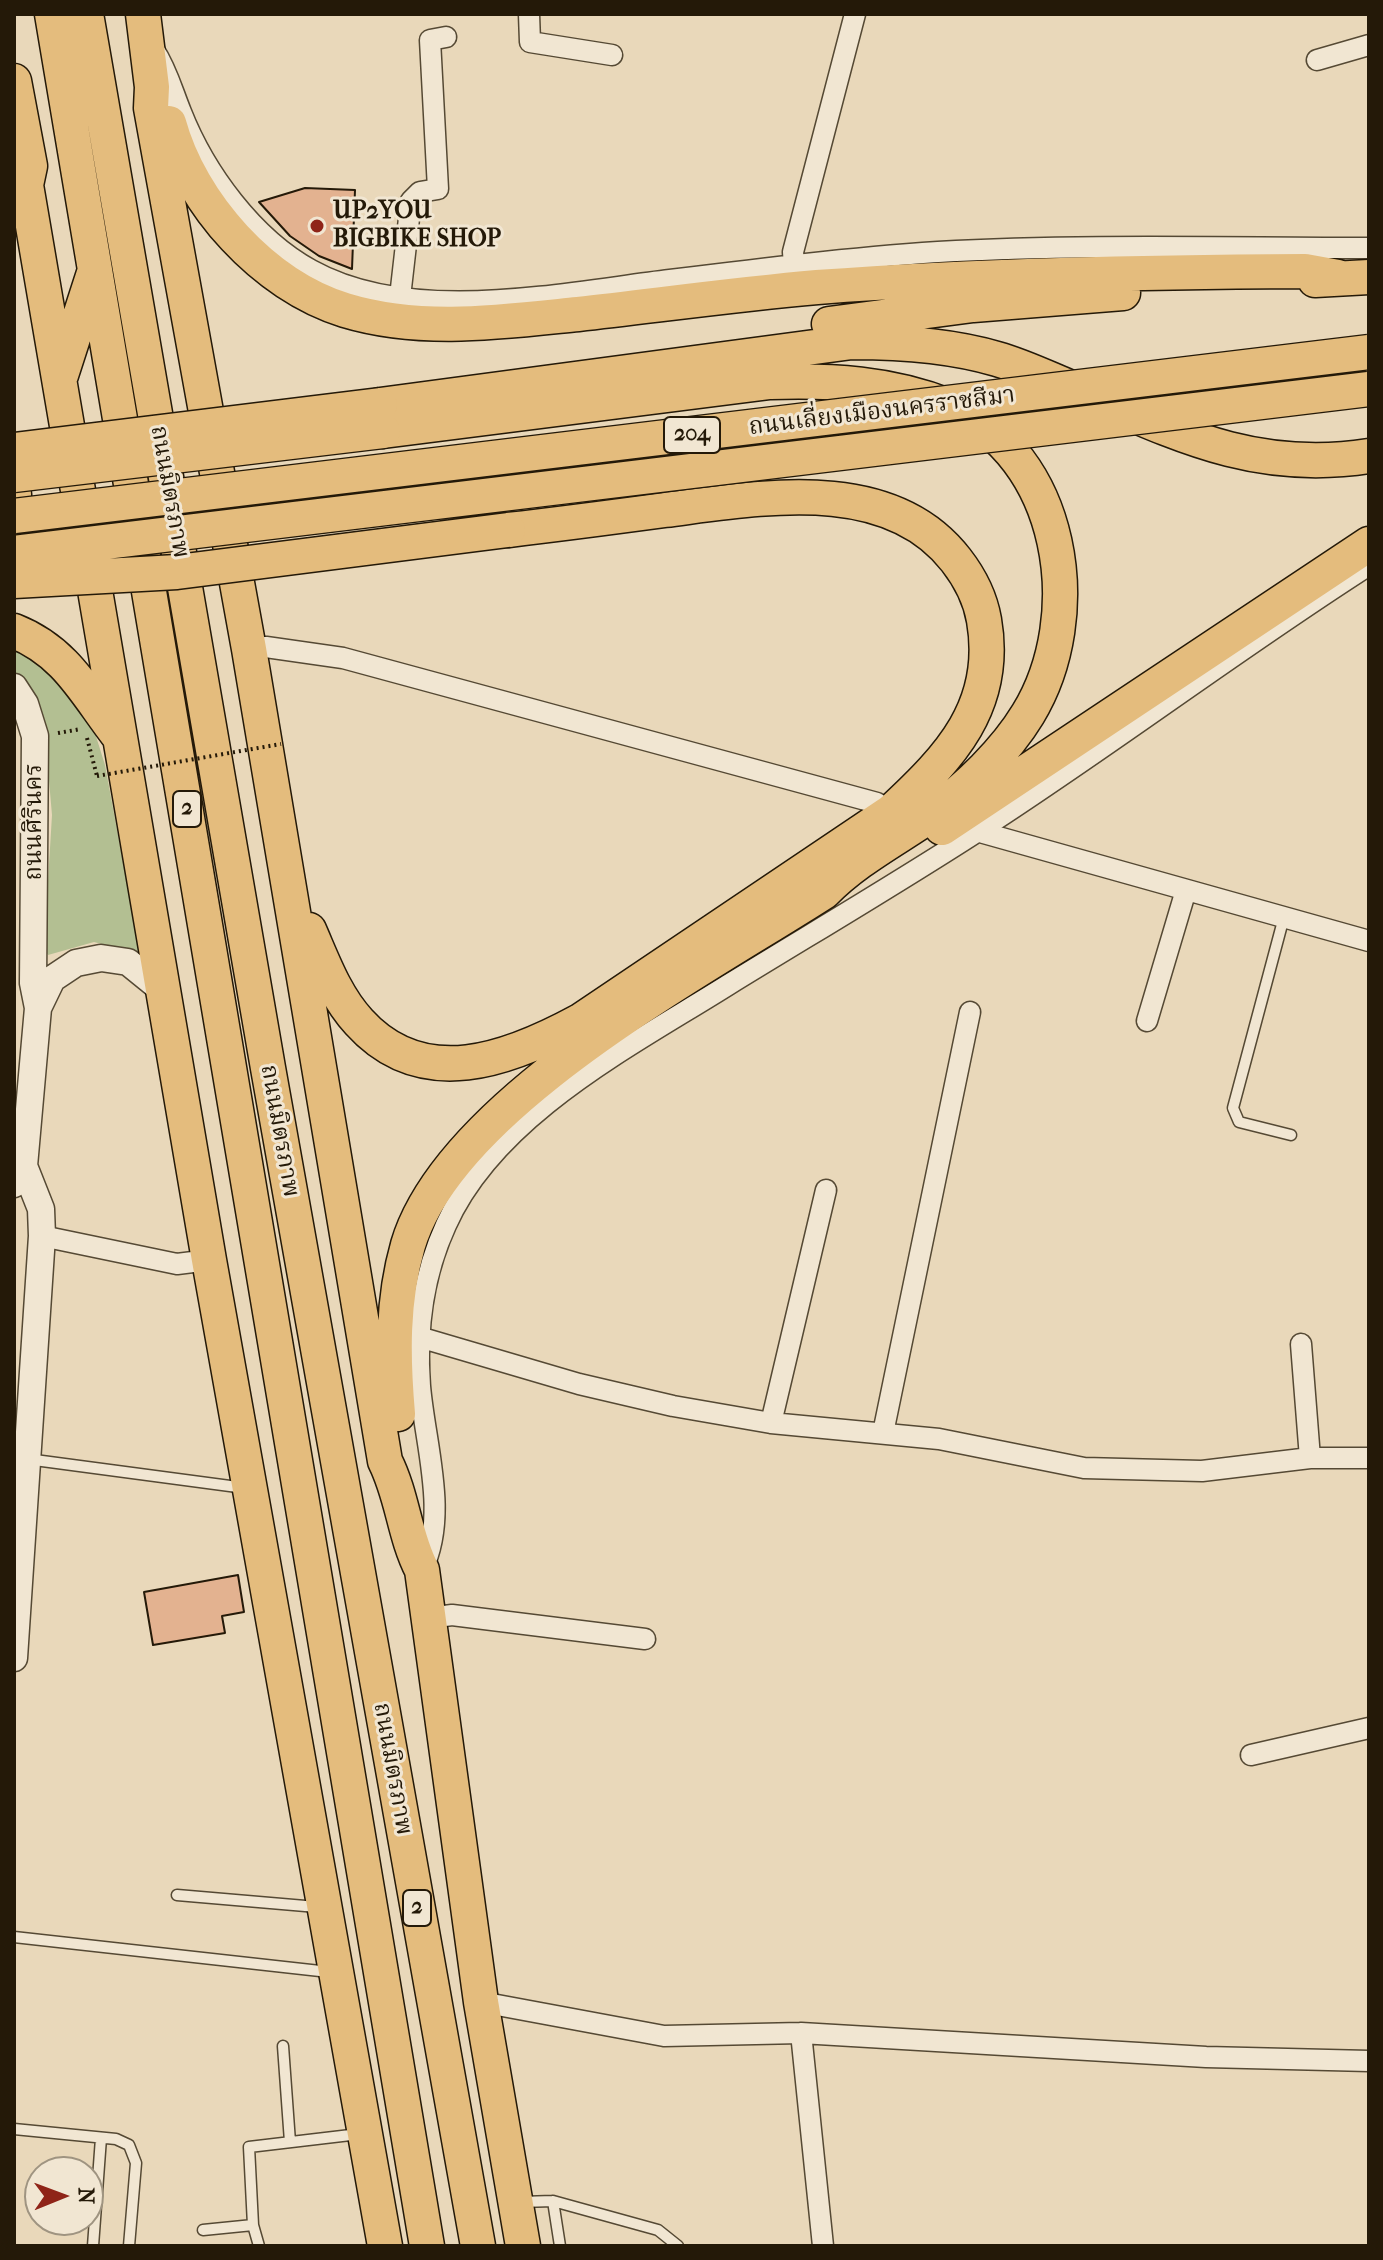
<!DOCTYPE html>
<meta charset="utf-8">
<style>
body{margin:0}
#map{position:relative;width:1383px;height:2260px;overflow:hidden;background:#e9d8ba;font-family:"IM FELL French Canon",serif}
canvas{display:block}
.frame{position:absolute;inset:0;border:16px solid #241908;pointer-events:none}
.north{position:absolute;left:24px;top:2156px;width:80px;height:80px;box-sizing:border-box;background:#f1e6d2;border:2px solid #9f9481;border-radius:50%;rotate:89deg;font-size:22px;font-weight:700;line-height:32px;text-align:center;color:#241908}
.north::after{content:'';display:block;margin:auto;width:28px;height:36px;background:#8f2418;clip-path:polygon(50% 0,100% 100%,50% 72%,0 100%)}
</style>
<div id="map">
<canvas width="1383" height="2260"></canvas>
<div class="frame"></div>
<div class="north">N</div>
</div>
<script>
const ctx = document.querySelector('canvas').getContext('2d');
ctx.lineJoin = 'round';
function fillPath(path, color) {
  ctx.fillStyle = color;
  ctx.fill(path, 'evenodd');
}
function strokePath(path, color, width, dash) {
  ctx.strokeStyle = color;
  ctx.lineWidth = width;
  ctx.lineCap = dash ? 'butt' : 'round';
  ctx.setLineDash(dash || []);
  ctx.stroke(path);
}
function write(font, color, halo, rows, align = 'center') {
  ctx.font = font + ' "IM FELL French Canon","Noto Serif Thai",serif';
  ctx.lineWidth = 6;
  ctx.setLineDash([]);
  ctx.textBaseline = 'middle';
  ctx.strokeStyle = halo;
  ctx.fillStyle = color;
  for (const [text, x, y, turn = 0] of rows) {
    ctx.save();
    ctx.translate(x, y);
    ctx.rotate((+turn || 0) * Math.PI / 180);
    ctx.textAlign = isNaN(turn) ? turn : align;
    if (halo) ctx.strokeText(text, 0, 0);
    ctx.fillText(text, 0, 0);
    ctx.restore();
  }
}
fillPath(new Path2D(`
 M 14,644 L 50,668 L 89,714 L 105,765 L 140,954 L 94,942 L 48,955 L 44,948 L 52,815 L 45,735 L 38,709 L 14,671 Z`), '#b3bf92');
const building = new Path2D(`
 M 305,188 L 355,190 L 352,269 L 319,256 L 290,236 L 259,202 Z
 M 238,1575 L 244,1612 L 222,1616 L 225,1633 L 153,1645 L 144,1592 Z`);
fillPath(building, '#e3b290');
strokePath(building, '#241908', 2);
const service = new Path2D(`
 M 1284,917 L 1233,1108 L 1239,1122 L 1291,1135
 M 27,1459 L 245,1488
 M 177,1895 L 317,1907
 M 14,1937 L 329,1972
 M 283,2046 L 290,2142
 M 14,2129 L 116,2139 L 129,2145 L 136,2163 L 129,2246
 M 553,2201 L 560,2246
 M 521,2202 L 553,2201 L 658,2230 L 678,2246
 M 203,2230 L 253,2225
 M 93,2246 L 101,2138
 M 259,2246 L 253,2225 L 249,2147 L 359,2134`);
const minor = new Path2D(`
 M 529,14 L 530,42 L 612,55
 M 154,50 C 167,70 172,90 181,112 C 205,173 253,238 311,270 C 412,326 561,293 670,280 C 759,269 848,258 938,252 C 1081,244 1225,248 1369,248
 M 1317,60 L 1369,45
 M 794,265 L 793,252 L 855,14
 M 400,297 L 411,201 L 420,192 L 438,189 L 430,40 L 446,37
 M 249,649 L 266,647 L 343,658 L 877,803
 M 973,830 L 1369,941
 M 1147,1021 L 1186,890
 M 42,1236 L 177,1264 L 209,1260
 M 419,1337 L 579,1384 L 673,1406 L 771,1423 L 939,1439 L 1084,1468 L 1202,1471 L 1310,1458 L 1369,1458
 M 1301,1344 L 1310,1458
 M 771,1423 L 826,1190
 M 883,1433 L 970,1012
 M 422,1570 C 449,1515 425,1445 420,1386 C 416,1331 423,1275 446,1225 C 495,1115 631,1046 728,985 C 811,934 896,884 978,831 C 1110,746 1236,650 1369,565
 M 429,1618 L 452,1615 L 645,1639
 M 1251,1755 L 1369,1728
 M 481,2002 L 664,2036 L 801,2033 L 1206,2057 L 1369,2061
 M 801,2033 L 823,2246`);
const tertiary = new Path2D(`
 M 14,687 L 25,704 L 35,736 L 33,983 L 38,1008 L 24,1166 L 14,1184
 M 38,1008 L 52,979 L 76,963 L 101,958 L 128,962 L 165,992
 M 14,1658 L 42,1236 L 41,1209 L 24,1166`);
const trunk = new Path2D(`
 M 52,14 L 427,2246
 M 86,14 L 268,1068 L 478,2246
 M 143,14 L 152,87 L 151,108 L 249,649 L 385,1461 C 403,1497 404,1535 422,1570 L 481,2002 L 523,2246
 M 14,81 L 30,166 L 26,185 L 209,1260 L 385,2246
 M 169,123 C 191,204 264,285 345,310 C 421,333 500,322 578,314 C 658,305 737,294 817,287 C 980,275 1142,272 1305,271 L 1338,277
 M 1315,280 L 1369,277
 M 829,324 L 973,305 L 1123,293
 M 61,375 L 94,273
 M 380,405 L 852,342 C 900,342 950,345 997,359 C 1022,366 1047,378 1071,388 C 1174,432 1253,474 1369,456
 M 383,431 L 770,382 C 832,380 890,383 948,406 C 1065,454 1088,616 1028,714 C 1005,752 967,788 932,814 C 896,839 855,860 824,892 C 703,970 450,1103 408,1245 C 392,1301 393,1356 398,1414
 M 14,494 L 14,542
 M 14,631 C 67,652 86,694 118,735
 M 942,828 L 1369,544
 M 309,930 C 323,962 335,996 359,1022 C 423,1093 510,1059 580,1021 L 892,811 C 950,757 999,706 984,620 C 980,597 970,578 956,560 C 889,473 760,498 665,510 C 613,517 560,524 508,530`);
strokePath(service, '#554934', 13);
strokePath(minor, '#554934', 23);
strokePath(tertiary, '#554934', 29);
strokePath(trunk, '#241908', 37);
strokePath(new Path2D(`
 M 58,733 L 81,729
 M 87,738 L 97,776`), '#241908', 4, [2, 4]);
strokePath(service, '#f1e6d2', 10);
strokePath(minor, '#f1e6d2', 20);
strokePath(tertiary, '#f1e6d2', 26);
strokePath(trunk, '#e4bc7d', 34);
const trunkBridge = new Path2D(`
 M 14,450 L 380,405
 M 14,475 L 383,431
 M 14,516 L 1369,352
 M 14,553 L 1369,389
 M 14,581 L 177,572 L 508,530`);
strokePath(trunkBridge, '#241908', 37, []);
strokePath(new Path2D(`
 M 97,776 L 281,744`), '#241908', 4, [2, 4]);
strokePath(trunkBridge, '#e4bc7d', 34);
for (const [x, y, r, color] of [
 [317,226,8,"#8f2418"]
]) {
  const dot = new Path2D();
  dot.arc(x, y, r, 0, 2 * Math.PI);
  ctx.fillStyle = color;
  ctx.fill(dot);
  strokePath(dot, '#f1e6d2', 3);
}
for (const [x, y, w] of [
 [692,435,56],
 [187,809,28],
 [417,1908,28]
]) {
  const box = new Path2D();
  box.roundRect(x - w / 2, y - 18, w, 36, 6);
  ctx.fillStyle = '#f1e6d2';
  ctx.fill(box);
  strokePath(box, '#241908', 2);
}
write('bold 22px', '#241908', null, [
 ["204",692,435],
 ["2",187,809],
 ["2",417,1908]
]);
write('bold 24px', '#241908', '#f1e6d2', [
 ["UP2YOU",333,212],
 ["BIGBIKE SHOP",333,240]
], 'left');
write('24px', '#241908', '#f1e6d2', [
 ["ถนนเลี่ยงเมืองนครราชสีมา",882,412,-7],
 ["ถนนมิตรภาพ",169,492,80],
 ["ถนนศิรินคร",35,822,-90],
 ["ถนนมิตรภาพ",279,1131,80],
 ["ถนนมิตรภาพ",392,1769,80]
]);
</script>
